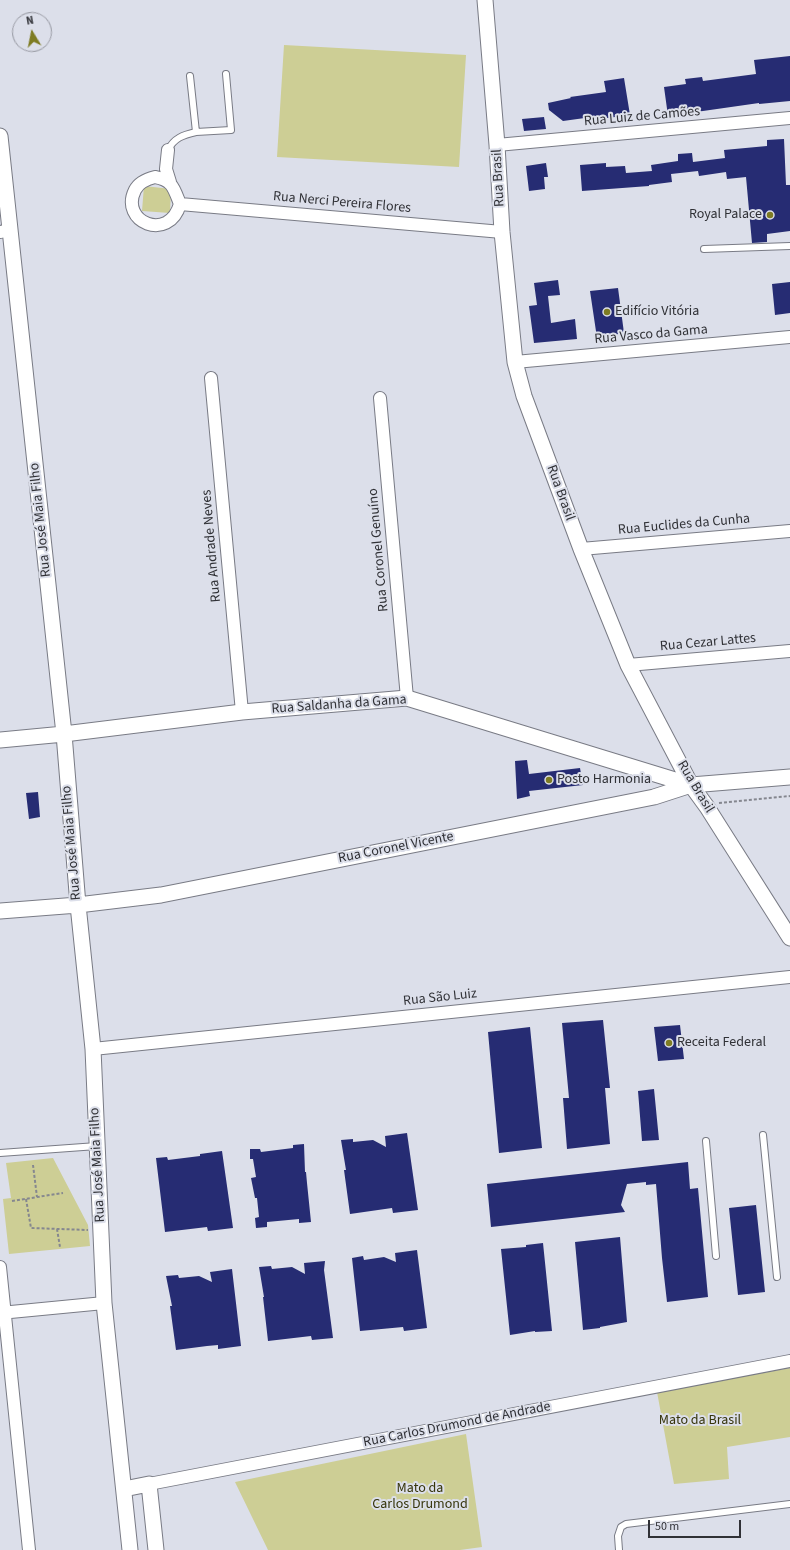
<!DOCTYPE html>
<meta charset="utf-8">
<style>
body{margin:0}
#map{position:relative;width:790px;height:1550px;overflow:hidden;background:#dcdfea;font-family:"Source Sans 3",sans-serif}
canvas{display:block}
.north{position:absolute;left:12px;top:12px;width:40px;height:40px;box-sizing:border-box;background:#dcdfea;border:1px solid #9799a2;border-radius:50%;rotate:350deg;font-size:11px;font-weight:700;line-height:16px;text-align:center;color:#303136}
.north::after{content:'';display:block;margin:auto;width:14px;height:18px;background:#7e7c23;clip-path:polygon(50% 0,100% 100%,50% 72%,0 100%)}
.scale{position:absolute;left:648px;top:1520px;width:93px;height:18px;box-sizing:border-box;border:2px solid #303136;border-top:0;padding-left:5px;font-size:12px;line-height:14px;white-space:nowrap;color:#303136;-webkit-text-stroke:3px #dcdfea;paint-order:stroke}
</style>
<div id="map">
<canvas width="790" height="1550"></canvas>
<div class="north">N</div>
<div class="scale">50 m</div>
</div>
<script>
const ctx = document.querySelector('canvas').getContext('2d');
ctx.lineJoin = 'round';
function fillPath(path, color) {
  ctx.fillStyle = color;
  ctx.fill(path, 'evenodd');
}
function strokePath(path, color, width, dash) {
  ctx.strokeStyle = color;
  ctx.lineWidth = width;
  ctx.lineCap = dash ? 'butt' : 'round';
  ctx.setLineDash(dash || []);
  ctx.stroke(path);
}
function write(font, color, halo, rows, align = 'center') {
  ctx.font = font + ' "Source Sans 3",sans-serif';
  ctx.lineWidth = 4;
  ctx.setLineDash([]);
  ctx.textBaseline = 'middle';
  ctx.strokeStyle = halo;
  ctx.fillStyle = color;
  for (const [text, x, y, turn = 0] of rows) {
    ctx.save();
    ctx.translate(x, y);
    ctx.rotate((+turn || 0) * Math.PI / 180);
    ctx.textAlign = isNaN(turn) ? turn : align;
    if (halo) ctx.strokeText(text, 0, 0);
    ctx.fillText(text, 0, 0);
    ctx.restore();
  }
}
fillPath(new Path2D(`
 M 284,45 L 466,55 L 459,167 L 277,157 Z
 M 144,186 L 171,189 L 170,213 L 142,211 Z
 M 53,1158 L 88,1225 L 90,1246 L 9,1254 L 3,1199 L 11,1198 L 6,1163 Z
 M 790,1368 L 790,1437 L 727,1447 L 729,1479 L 674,1484 L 657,1392 Z
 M 466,1434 L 482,1547 L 460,1550 L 268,1550 L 235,1482 Z`), '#cdce95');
fillPath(new Path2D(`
 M 790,56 L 790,101 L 759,104 L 759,103 L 668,116 L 664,87 L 686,84 L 685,79 L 702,77 L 703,81 L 756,74 L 754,60 Z
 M 624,78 L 630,115 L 593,120 L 592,117 L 563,121 L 549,110 L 548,103 L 571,98 L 570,97 L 606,92 L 604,81 Z
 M 544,117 L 546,129 L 524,131 L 522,119 Z
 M 784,139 L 786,185 L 790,185 L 790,231 L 767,234 L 767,242 L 752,243 L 746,177 L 727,179 L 726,172 L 699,176 L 698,171 L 671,174 L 672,182 L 649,185 L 649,186 L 582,191 L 580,165 L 606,163 L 606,167 L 625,166 L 626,173 L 652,171 L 651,165 L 678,161 L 678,154 L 692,153 L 693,162 L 725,158 L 724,150 L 767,146 L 767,140 Z
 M 546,163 L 548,177 L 544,177 L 545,189 L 529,191 L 526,166 Z
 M 558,280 L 560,295 L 548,296 L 551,323 L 575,319 L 577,339 L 534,343 L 529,306 L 537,305 L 534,283 Z
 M 790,282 L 790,313 L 775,315 L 772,284 Z
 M 618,288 L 624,333 L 597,338 L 590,291 Z
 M 527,760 L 529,774 L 580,768 L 583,785 L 529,791 L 530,796 L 517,799 L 515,761 Z
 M 38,792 L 40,817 L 29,819 L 26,793 Z
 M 603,1020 L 610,1088 L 605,1088 L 610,1144 L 567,1149 L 563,1098 L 569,1098 L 562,1023 Z
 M 680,1025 L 684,1059 L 658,1061 L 654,1027 Z
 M 530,1027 L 542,1148 L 499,1153 L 488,1032 Z
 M 654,1089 L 659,1140 L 642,1141 L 638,1091 Z
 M 407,1133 L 418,1210 L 393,1213 L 392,1208 L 350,1214 L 344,1170 L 346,1170 L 341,1140 L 353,1139 L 353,1142 L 373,1140 L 386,1147 L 385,1136 Z
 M 304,1144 L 305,1172 L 306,1172 L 307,1183 L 311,1222 L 299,1223 L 299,1219 L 267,1222 L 267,1227 L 256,1228 L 255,1218 L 259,1217 L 257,1198 L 255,1198 L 251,1178 L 256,1177 L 253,1159 L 250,1159 L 250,1149 L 260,1149 L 261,1152 L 293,1148 L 293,1145 Z
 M 222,1151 L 233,1228 L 208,1231 L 207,1227 L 165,1232 L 156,1158 L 167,1157 L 168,1160 L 200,1156 L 200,1154 Z
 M 688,1162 L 690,1189 L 698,1188 L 708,1297 L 667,1302 L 662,1258 L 656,1184 L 646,1185 L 646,1182 L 627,1184 L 621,1205 L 625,1212 L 491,1227 L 487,1184 Z
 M 756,1205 L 765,1292 L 738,1295 L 729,1208 Z
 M 620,1237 L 627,1322 L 600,1327 L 600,1328 L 583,1330 L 575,1242 Z
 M 543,1243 L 552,1331 L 535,1332 L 535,1331 L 510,1335 L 501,1249 L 526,1247 L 526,1245 Z
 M 417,1250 L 427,1328 L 404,1331 L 403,1327 L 360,1331 L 352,1258 L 363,1256 L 364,1260 L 384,1257 L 396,1262 L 395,1253 Z
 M 325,1261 L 324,1270 L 333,1338 L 312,1340 L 311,1336 L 268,1341 L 263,1297 L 264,1297 L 259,1267 L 271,1266 L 272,1269 L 292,1267 L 305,1274 L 304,1263 Z
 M 232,1269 L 241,1346 L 218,1349 L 218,1345 L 207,1346 L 176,1350 L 170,1306 L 172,1306 L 166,1276 L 178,1275 L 179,1278 L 199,1276 L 212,1282 L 210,1272 Z`), '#262c73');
const service = new Path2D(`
 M 196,132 L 231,130 L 226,74
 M 168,150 C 174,138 183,135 196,132 L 190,76
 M 704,249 L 790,246
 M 763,1135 L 777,1277
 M 706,1141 L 716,1256
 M 0,1153 L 97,1146
 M 619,1550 L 618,1536 L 621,1527 L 626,1524 L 790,1504`);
const minor = new Path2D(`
 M 497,145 L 790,118
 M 168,150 L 166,169 L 170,182
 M 155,177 C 173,180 174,189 180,204 C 169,243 119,222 135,190 C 139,182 147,179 155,177 Z
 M 180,204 L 502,232
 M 0,232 L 10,230
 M 515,362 L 790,337
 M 211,378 L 242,712
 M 380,398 L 407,698
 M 581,549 L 790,531
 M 628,665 L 790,651
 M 93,1049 L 790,977
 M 0,1267 L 29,1550
 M 0,1313 L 104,1303
 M 149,1484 L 790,1361`);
const tertiary = new Path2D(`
 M 485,0 L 497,145 L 502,232 L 515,362 L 524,396 L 581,549 L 628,665 L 691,785 L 707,807 L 790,938
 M 0,136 L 64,734 L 78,905 L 93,1049 L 104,1303 L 130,1550
 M 0,740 L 64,734 L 242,712 L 407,698 L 691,785
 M 0,911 L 78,905 L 161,895 L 654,797 L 691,785 L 790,777
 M 124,1489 L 149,1484 L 156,1550`);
strokePath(service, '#797b85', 8);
strokePath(minor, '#797b85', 14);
strokePath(tertiary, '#797b85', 17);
strokePath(new Path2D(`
 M 719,803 L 790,796
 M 33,1165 L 37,1197
 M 26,1199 L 31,1228 L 88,1230
 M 12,1201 L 63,1193
 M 57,1229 L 60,1247`), '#85878f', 2, [3, 2]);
strokePath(service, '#fff', 6);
strokePath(minor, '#fff', 12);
strokePath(tertiary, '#fff', 15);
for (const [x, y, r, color] of [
 [770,215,4,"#7e7c23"],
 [607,312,4,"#7e7c23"],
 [549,780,4,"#7e7c23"],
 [669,1043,4,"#7e7c23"]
]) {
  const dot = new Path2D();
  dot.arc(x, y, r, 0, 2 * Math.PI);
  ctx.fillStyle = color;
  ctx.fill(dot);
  strokePath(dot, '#dcdfea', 1.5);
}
write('14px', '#303136', '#dcdfea', [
 ["Rua Luiz de Camões",642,117,-5],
 ["Rua Brasil",499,178,-93],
 ["Rua Nerci Pereira Flores",342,203,5],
 ["Rua Vasco da Gama",651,335,-5],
 ["Rua Brasil",560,493,70],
 ["Rua José Maia Filho",41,520,-96],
 ["Rua Euclides da Cunha",684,525,-5],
 ["Rua Andrade Neves",212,546,-95],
 ["Rua Coronel Genuíno",379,550,-95],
 ["Rua Cezar Lattes",708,643,-5],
 ["Rua Saldanha da Gama",339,705,-4],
 ["Rua Brasil",695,787,59],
 ["Rua José Maia Filho",72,843,-95],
 ["Rua Coronel Vicente",396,848,-11],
 ["Rua São Luiz",440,998,-6],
 ["Rua José Maia Filho",98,1165,-93],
 ["Rua Carlos Drumond de Andrade",457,1425,-11]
]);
write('14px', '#303136', '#dcdfea', [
 ["Royal Palace",762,215,"right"],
 ["Edifício Vitória",615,312],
 ["Posto Harmonia",557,780],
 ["Receita Federal",677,1043]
], 'left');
write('14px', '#36350b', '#dcdfea', [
 ["Mato da Brasil",700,1421],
 ["Mato da",420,1489],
 ["Carlos Drumond",420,1505]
]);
</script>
